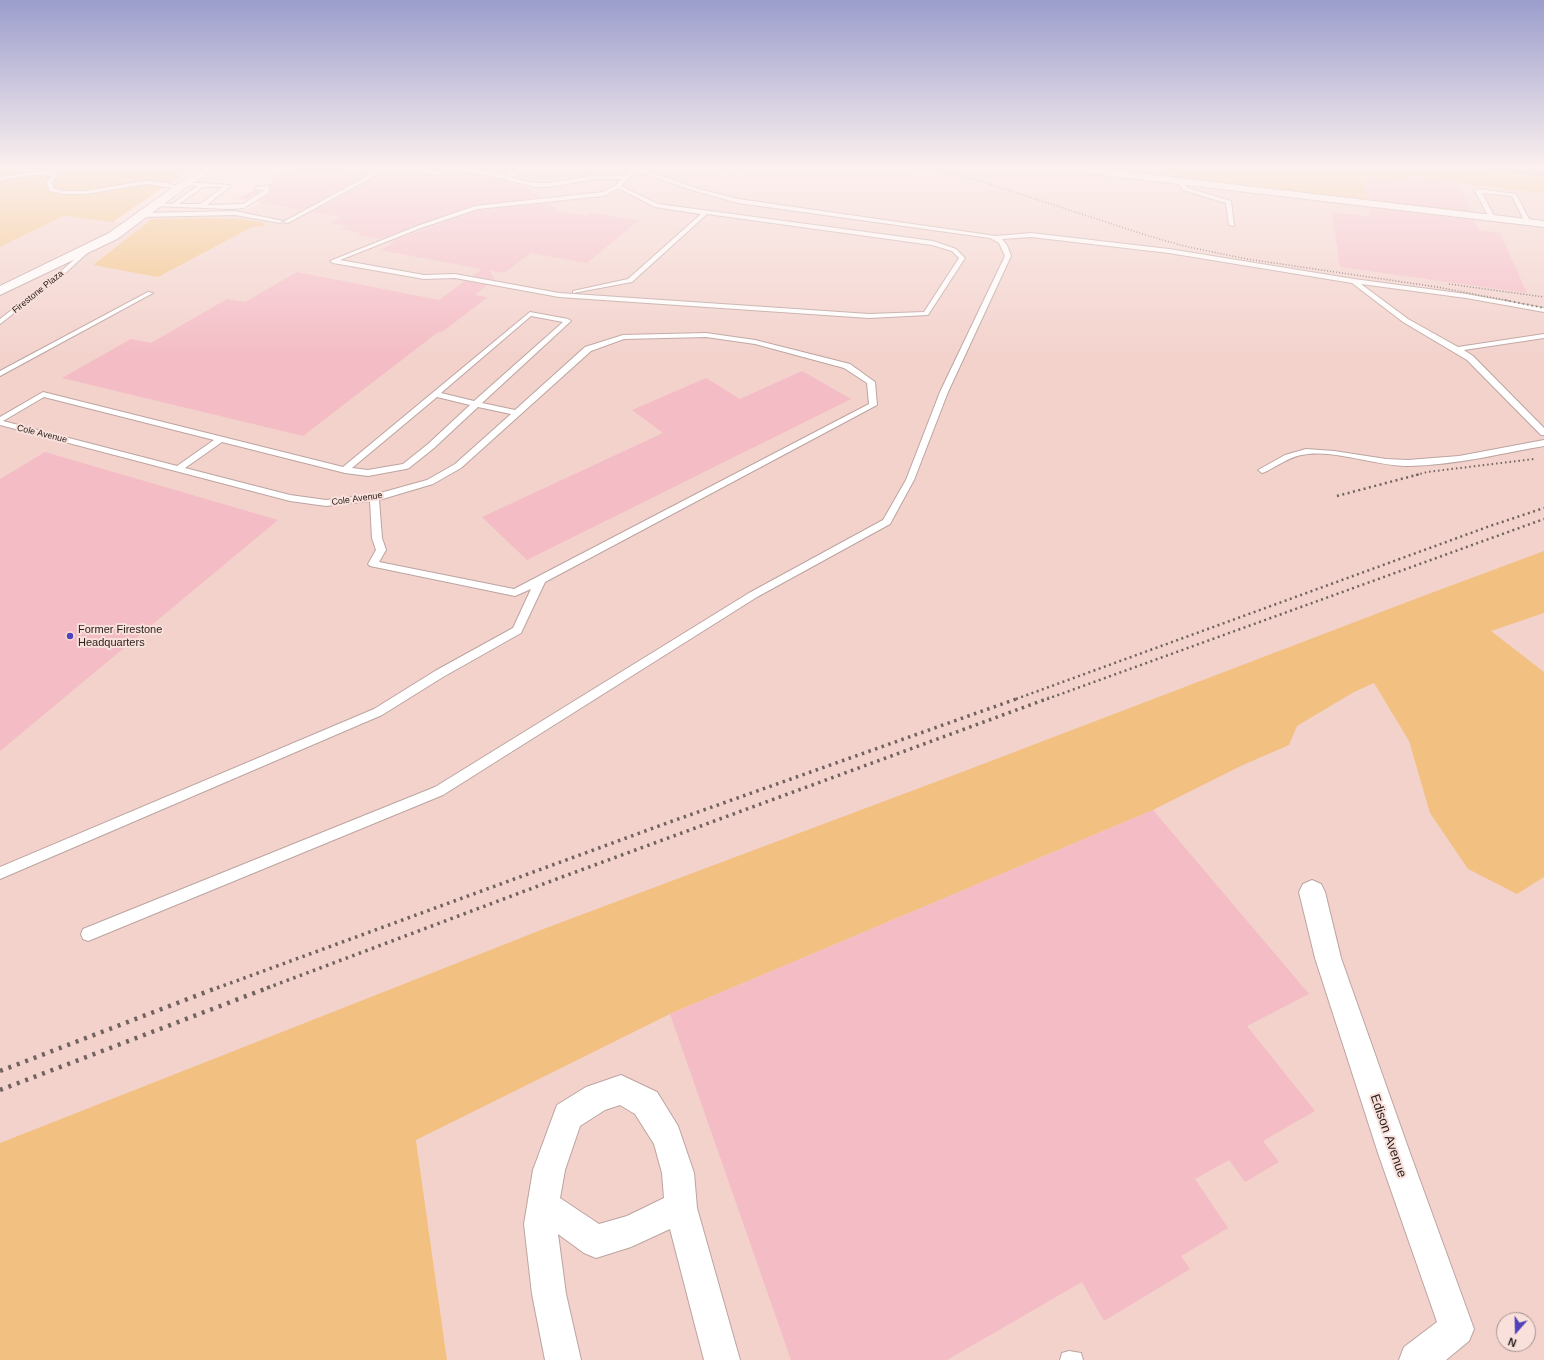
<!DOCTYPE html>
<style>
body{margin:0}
#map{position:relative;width:1544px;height:1360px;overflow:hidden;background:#f9e0db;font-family:Arial,sans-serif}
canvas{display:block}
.north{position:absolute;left:1496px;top:1312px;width:40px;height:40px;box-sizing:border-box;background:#f9e0db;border:1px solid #a5928f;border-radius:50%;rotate:200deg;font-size:11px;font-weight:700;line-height:16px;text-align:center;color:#271e1c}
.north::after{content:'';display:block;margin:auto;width:14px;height:18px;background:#5242b9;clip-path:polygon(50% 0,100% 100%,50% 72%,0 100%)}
</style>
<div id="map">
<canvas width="1544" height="1360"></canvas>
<div class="north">N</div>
</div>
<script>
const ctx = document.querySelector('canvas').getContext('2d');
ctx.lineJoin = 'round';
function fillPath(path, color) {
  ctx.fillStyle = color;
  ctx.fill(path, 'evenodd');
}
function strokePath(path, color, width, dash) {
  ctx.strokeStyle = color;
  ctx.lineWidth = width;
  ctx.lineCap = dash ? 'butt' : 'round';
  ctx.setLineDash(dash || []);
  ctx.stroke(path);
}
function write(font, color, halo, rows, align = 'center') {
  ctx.font = font + ' Arial,sans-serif';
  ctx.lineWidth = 4;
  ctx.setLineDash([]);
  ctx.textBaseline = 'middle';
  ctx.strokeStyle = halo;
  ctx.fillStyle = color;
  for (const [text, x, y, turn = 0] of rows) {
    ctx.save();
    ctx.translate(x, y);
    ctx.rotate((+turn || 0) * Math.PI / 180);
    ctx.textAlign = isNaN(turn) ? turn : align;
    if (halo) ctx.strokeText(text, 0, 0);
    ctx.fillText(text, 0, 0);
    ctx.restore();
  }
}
fillPath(new Path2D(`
 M 299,166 L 1544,166 L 1544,1360 L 447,1360 L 416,1140 L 0,1185 L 0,247 L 64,216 L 130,223 L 141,215 L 239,214 L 297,183 L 268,179 ZM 1504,1320 L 1528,1320 L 1528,1344 L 1504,1344 Z`), '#f3d2cc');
fillPath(new Path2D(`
 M 0,166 L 194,166 L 113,222 L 64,216 L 0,247 Z
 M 1163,166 L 1544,166 L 1544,193 L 1459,184 L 1458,181 L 1412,176 L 1413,182 L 1362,176 L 1366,192 L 1468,205 L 1471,213 L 1211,182 L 1176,175 Z
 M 206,218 L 242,219 L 265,223 L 265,226 L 252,227 L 158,277 L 93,265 L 152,219 Z
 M 1544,551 L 1544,613 L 1491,631 L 1544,672 L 1544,877 L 1517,894 L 1468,869 L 1430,813 L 1409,741 L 1374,683 L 1354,692 L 1297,726 L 1289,745 L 1243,765 L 1153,810 L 670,1014 L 416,1140 L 447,1360 L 0,1360 L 0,1143 L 546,928 L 962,772 L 1423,596 Z`), '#f2c181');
strokePath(new Path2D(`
 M 1465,166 L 1544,174`), '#c77ba3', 4);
fillPath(new Path2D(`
 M 315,166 L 369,173 L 302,210 L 257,202 L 269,194 L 271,188 L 266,185 L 297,169 L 306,171 Z
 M 458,166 L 514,166 L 502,173 L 488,170 Z
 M 417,173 L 434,176 L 454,173 L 488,176 L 526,187 L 541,197 L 475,205 L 417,225 L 380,239 L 357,235 L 361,233 L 341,229 L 348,226 L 330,223 L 341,217 L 312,212 L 380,175 L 417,180 Z
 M 1362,176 L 1413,182 L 1411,176 L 1458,181 L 1470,211 L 1367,199 Z
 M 254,190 L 260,191 L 246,200 L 237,199 Z
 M 549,203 L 559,211 L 585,216 L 590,213 L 639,220 L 587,263 L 531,253 L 504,273 L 489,270 L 495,280 L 472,276 L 482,269 L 380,250 L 395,242 L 392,241 L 478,210 Z
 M 1369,208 L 1474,220 L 1478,230 L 1500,233 L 1527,293 L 1340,267 L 1332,212 L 1370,217 Z
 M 297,272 L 439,300 L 465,281 L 487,285 L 475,295 L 488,297 L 442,332 L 438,332 L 303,436 L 62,378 L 131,339 L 151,343 L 227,299 L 245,302 Z
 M 802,371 L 851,399 L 527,560 L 482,517 L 663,433 L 632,410 L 706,378 L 740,399 Z
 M 45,452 L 278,520 L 0,751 L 0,479 Z
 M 1153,810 L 1309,994 L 1247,1026 L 1315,1111 L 1263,1141 L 1279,1162 L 1245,1182 L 1229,1160 L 1195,1179 L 1228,1228 L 1181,1256 L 1190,1269 L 1104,1321 L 1082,1282 L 947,1360 L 791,1360 L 670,1014 Z`), '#f4bcc5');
const lane = new Path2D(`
 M 386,166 L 393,166 L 288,223 L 283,222 Z
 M 522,166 L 528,166 L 512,178 L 534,183 L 550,183 L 595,175 L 625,176 L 635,167 L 699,189 L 738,199 L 996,236 L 1031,233 L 1169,249 L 1354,279 L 1466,294 L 1544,308 L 1544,312 L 1466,298 L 1361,284 L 1408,319 L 1458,347 L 1544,334 L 1544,338 L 1464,350 L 1473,356 L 1544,428 L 1544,435 L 1541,435 L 1467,360 L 1403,322 L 1352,283 L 1169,253 L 1031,237 L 1002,239 L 1007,245 L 1011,256 L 948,392 L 914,480 L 890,524 L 757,597 L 443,795 L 93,939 L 88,941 L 83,939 L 81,934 L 83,929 L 435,787 L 749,593 L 883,520 L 906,480 L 940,392 L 1005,256 L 999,243 L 990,238 L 738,203 L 695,191 L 636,171 L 621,186 L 658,204 L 933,241 L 956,249 L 965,258 L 928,315 L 869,318 L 559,297 L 455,278 L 424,279 L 333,263 L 330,261 L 417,226 L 475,206 L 603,192 L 616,185 L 621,179 L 595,179 L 550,187 L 534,187 L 488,175 L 454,171 L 434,175 L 408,169 L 411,167 L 434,171 L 454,167 L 488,171 L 507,176 ZM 618,188 L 655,207 L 701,214 L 628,279 L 573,291 L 573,293 L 632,282 L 707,214 L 932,245 L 952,251 L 959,258 L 924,312 L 869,314 L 559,293 L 455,274 L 424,275 L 340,260 L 421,228 L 478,209 L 604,196 Z
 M 43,171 L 58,174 L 58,176 L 52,182 L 54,189 L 64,191 L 86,191 L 145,181 L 165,183 L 183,187 L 180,189 L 145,184 L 86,194 L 64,194 L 50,191 L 46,182 L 52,176 L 49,175 L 28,175 L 0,181 L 0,177 Z
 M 1178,180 L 1182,180 L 1187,188 L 1231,201 L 1234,226 L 1229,225 L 1226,203 L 1183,190 L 1177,181 Z
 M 184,182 L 230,185 L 230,187 L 207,205 L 243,204 L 263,191 L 264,190 L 255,189 L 255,187 L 267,186 L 270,188 L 268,193 L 244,208 L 231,209 L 153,206 L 152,205 L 155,203 L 172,204 L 197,186 L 182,185 L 182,183 ZM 203,187 L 223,187 L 200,204 L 179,204 Z
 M 1478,189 L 1516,194 L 1531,223 L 1526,224 L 1512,196 L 1482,193 L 1495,218 L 1490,219 L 1475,191 Z
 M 235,211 L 283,221 L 280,223 L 235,215 L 141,217 L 138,215 L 141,213 Z
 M 90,245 L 95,246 L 62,276 L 0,324 L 0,319 L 58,274 Z
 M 148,292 L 153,293 L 0,376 L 0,371 Z
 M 530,312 L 568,319 L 571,321 L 482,403 L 515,410 L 585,347 L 623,335 L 706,333 L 755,340 L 850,364 L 875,382 L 877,405 L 545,582 L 521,633 L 443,677 L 382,715 L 0,879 L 0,867 L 374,709 L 435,671 L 513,628 L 531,589 L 515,596 L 370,566 L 368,564 L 376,550 L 372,538 L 370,501 L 326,506 L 290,501 L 0,425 L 0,417 L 43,392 L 343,467 ZM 531,316 L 563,322 L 474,401 L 441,393 ZM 706,337 L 755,344 L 844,368 L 867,383 L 869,404 L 514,589 L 379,562 L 386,550 L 382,538 L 379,500 L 433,484 L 461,468 L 591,351 L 624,339 ZM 44,397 L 214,440 L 177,466 L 3,421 ZM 437,397 L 470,405 L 428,444 L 403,464 L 368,470 L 352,468 ZM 478,407 L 511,414 L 455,464 L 427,480 L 373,495 L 326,500 L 290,495 L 185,468 L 222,442 L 345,473 L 368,476 L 406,469 L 409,468 L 434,448 Z
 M 1544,440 L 1544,446 C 1499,454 1455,465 1409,466 C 1375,466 1332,448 1301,455 C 1288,458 1277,466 1265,472 L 1262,473 L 1258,470 L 1285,455 L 1306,449 L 1334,451 L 1386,459 L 1408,460 L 1459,456 Z
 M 1069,1351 L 1081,1353 L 1083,1360 L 1060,1360 L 1062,1353 Z`);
const street = new Path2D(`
 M 601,166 L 683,166 L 678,169 C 664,170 610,176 601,166 Z
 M 1046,166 L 1076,166 L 1544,221 L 1544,227 L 1051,169 Z
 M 1312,880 L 1321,884 L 1325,892 L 1341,958 L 1410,1153 L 1474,1329 L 1469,1341 L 1446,1360 L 1399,1360 L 1404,1347 L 1437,1322 L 1378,1153 L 1315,958 L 1299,892 L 1303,884 Z
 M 621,1075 L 657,1092 L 678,1126 L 694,1173 L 697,1208 L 740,1360 L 704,1360 L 670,1229 L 631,1247 L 596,1258 L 584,1253 L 558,1234 L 566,1294 L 581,1360 L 545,1360 L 532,1294 L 524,1224 L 533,1170 L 557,1105 L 586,1087 ZM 620,1105 L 635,1114 L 654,1144 L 662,1173 L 664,1198 L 627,1216 L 599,1224 L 560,1198 L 565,1170 L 580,1126 L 605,1110 Z`);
const secondary = new Path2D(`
 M 385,166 L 423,166 C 416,174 391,173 385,166 Z`);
const primary = new Path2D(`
 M 207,166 L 219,166 L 184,189 L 117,239 L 0,295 L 0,286 L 109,233 L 176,185 Z`);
strokePath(lane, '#bca4a0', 2);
strokePath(street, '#bca4a0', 2);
strokePath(secondary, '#bca4a0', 2);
strokePath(primary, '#bca4a0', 2);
fillPath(lane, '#fff');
fillPath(street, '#fff');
fillPath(secondary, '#fff');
fillPath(primary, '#fff');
strokePath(new Path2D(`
 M 690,166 L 727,168 L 788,166
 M 906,166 L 942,172 L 977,180 L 1149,236 L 1184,246 L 1247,259 L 1437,287 L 1510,301
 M 1449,284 L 1544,297`), '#70625f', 1.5, [1, 2]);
strokePath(new Path2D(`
 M 1505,300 L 1544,308
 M 1416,475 L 1427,472 L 1534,459`), '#70625f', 2, [1.5, 3]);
strokePath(new Path2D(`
 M 1337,496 L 1420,474
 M 1016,699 L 1490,526 L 1544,508
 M 1047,699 L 1544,519`), '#70625f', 2.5, [2, 3.5]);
strokePath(new Path2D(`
 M 217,988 L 667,823 L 1019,698
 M 267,988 L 562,877 L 1049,698`), '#70625f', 3.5, [2.5, 4.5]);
strokePath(new Path2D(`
 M 0,1071 L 219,987
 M 0,1090 L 270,987`), '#70625f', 4.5, [3, 6]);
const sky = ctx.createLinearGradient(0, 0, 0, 356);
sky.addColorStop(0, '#9b9dcc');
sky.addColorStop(0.47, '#fcf1ef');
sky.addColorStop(1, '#fcf1ef00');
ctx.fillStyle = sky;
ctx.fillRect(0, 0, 1544, 356);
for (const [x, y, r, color] of [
 [70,636,4,"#5242b9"]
]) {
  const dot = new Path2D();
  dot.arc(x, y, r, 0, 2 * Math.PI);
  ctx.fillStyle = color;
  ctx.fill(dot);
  strokePath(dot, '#f9e0db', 1.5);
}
write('9px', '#271e1c', '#f9e0db', [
 ["Firestone Plaza",38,292,-39],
 ["Cole Avenue",42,434,14],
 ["Cole Avenue",357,499,-8]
]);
write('11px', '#271e1c', '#f9e0db', [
 ["Former Firestone",78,630],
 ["Headquarters",78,643]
], 'left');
write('13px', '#271e1c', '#f9e0db', [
 ["Edison Avenue",1388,1136,71]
]);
</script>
